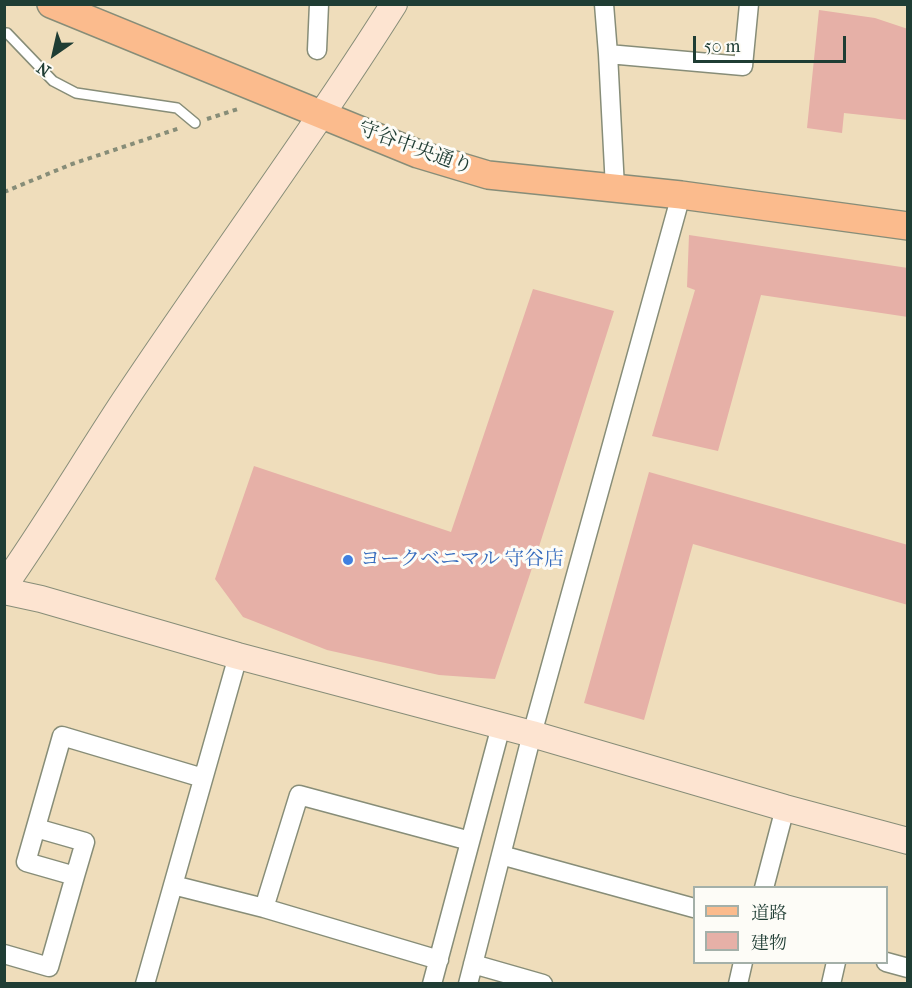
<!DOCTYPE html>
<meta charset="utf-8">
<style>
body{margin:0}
#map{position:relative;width:912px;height:988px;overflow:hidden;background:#efddbb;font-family:"IM FELL French Canon","Noto Serif JP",serif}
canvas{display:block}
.frame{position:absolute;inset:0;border:6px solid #1f3d34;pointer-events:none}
.legend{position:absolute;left:693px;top:886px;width:195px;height:78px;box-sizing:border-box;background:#fdfcf7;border:2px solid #a4b0a9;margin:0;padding:8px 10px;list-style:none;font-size:18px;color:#1f3d34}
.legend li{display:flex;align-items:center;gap:12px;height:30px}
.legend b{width:30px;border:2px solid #a4b0a9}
.north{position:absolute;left:24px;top:24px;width:60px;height:60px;-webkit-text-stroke:4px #fdfcf7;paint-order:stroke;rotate:214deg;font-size:16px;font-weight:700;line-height:24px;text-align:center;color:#1f3d34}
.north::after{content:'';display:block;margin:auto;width:21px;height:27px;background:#1f3d34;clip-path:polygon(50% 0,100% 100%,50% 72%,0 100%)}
.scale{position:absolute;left:693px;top:36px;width:153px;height:27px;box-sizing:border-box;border:3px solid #1f3d34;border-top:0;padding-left:8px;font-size:18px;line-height:21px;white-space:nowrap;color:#1f3d34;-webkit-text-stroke:4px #fdfcf7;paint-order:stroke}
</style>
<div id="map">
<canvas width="912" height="988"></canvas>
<div class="frame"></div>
<ul class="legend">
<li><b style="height:8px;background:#fbbb8d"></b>道路</li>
<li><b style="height:16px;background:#e6b0a7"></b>建物</li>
</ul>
<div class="north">N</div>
<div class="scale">50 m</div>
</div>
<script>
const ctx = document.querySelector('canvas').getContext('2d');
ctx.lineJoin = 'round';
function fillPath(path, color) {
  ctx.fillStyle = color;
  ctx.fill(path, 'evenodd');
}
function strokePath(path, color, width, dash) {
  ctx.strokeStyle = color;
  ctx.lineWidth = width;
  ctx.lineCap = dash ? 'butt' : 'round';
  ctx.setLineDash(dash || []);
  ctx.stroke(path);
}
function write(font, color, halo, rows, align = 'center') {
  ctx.font = font + ' "IM FELL French Canon","Noto Serif JP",serif';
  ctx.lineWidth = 6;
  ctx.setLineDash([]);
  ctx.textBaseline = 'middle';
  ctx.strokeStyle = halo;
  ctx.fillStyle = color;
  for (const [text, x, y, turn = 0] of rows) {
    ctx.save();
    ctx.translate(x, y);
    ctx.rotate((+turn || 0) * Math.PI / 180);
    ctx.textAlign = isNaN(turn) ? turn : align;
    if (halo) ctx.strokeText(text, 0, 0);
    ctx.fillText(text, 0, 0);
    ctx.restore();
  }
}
fillPath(new Path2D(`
 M 819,10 L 875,18 L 908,29 L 908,120 L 844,113 L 842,133 L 807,128 Z
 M 689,235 L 908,268 L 908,317 L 761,295 L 718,451 L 652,436 L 695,290 L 687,287 Z
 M 533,289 L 614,311 L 536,556 L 495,679 L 439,675 L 327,650 L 243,617 L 215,579 L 254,466 L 451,532 Z
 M 649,472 L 908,545 L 908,605 L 693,544 L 644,720 L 584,703 Z`), '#e6b0a7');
const lane = new Path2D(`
 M 4,33 L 7,33 L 53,81 L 76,93 L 177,108 L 195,123`);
const street = new Path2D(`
 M 604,4 L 608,54 L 615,188
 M 317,50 L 319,4
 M 608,54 L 743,66 L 749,4
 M 36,828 L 85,842 L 75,876
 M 501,855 L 694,908
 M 173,885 L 264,908 L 439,960
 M 764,888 L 785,808
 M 264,908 L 299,795 L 470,841
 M 4,954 L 49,967 L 75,876 L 26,862 L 62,736 L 203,778
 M 886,962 L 908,968
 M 473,964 L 543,984
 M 145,984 L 238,656
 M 432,984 L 501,726
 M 468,984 L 532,734 L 681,195
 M 738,984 L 743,962
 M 831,984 L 836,962`);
const secondary = new Path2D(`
 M 4,586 C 46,526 83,464 123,403 C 212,269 308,140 394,4
 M 4,591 L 41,599 L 238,656 L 532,734 L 785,808 L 908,841`);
const primary = new Path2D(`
 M 51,4 L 418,154 L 488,175 L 681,195 L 908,226`);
strokePath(lane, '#878d78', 12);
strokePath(street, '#878d78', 21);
strokePath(secondary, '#878d78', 28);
strokePath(primary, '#878d78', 30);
strokePath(new Path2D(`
 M 207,119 L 238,109
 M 4,192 L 72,164 L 180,128`), '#878d78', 4, [4.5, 4.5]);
strokePath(lane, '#fff', 9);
strokePath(street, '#fff', 18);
strokePath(secondary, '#fde4d1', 26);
strokePath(primary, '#fbbb8d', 27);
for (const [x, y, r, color] of [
 [348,560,6,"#3f7fe0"]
]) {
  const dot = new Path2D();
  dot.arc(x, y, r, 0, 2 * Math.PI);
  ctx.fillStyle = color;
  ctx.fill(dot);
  strokePath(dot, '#fdfcf7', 2);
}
write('20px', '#1f3d34', '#fdfcf7', [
 ["守谷中央通り",415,149,20]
]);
write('20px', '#366cbe', '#fdfcf7', [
 ["ヨークベニマル 守谷店",360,560]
], 'left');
</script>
